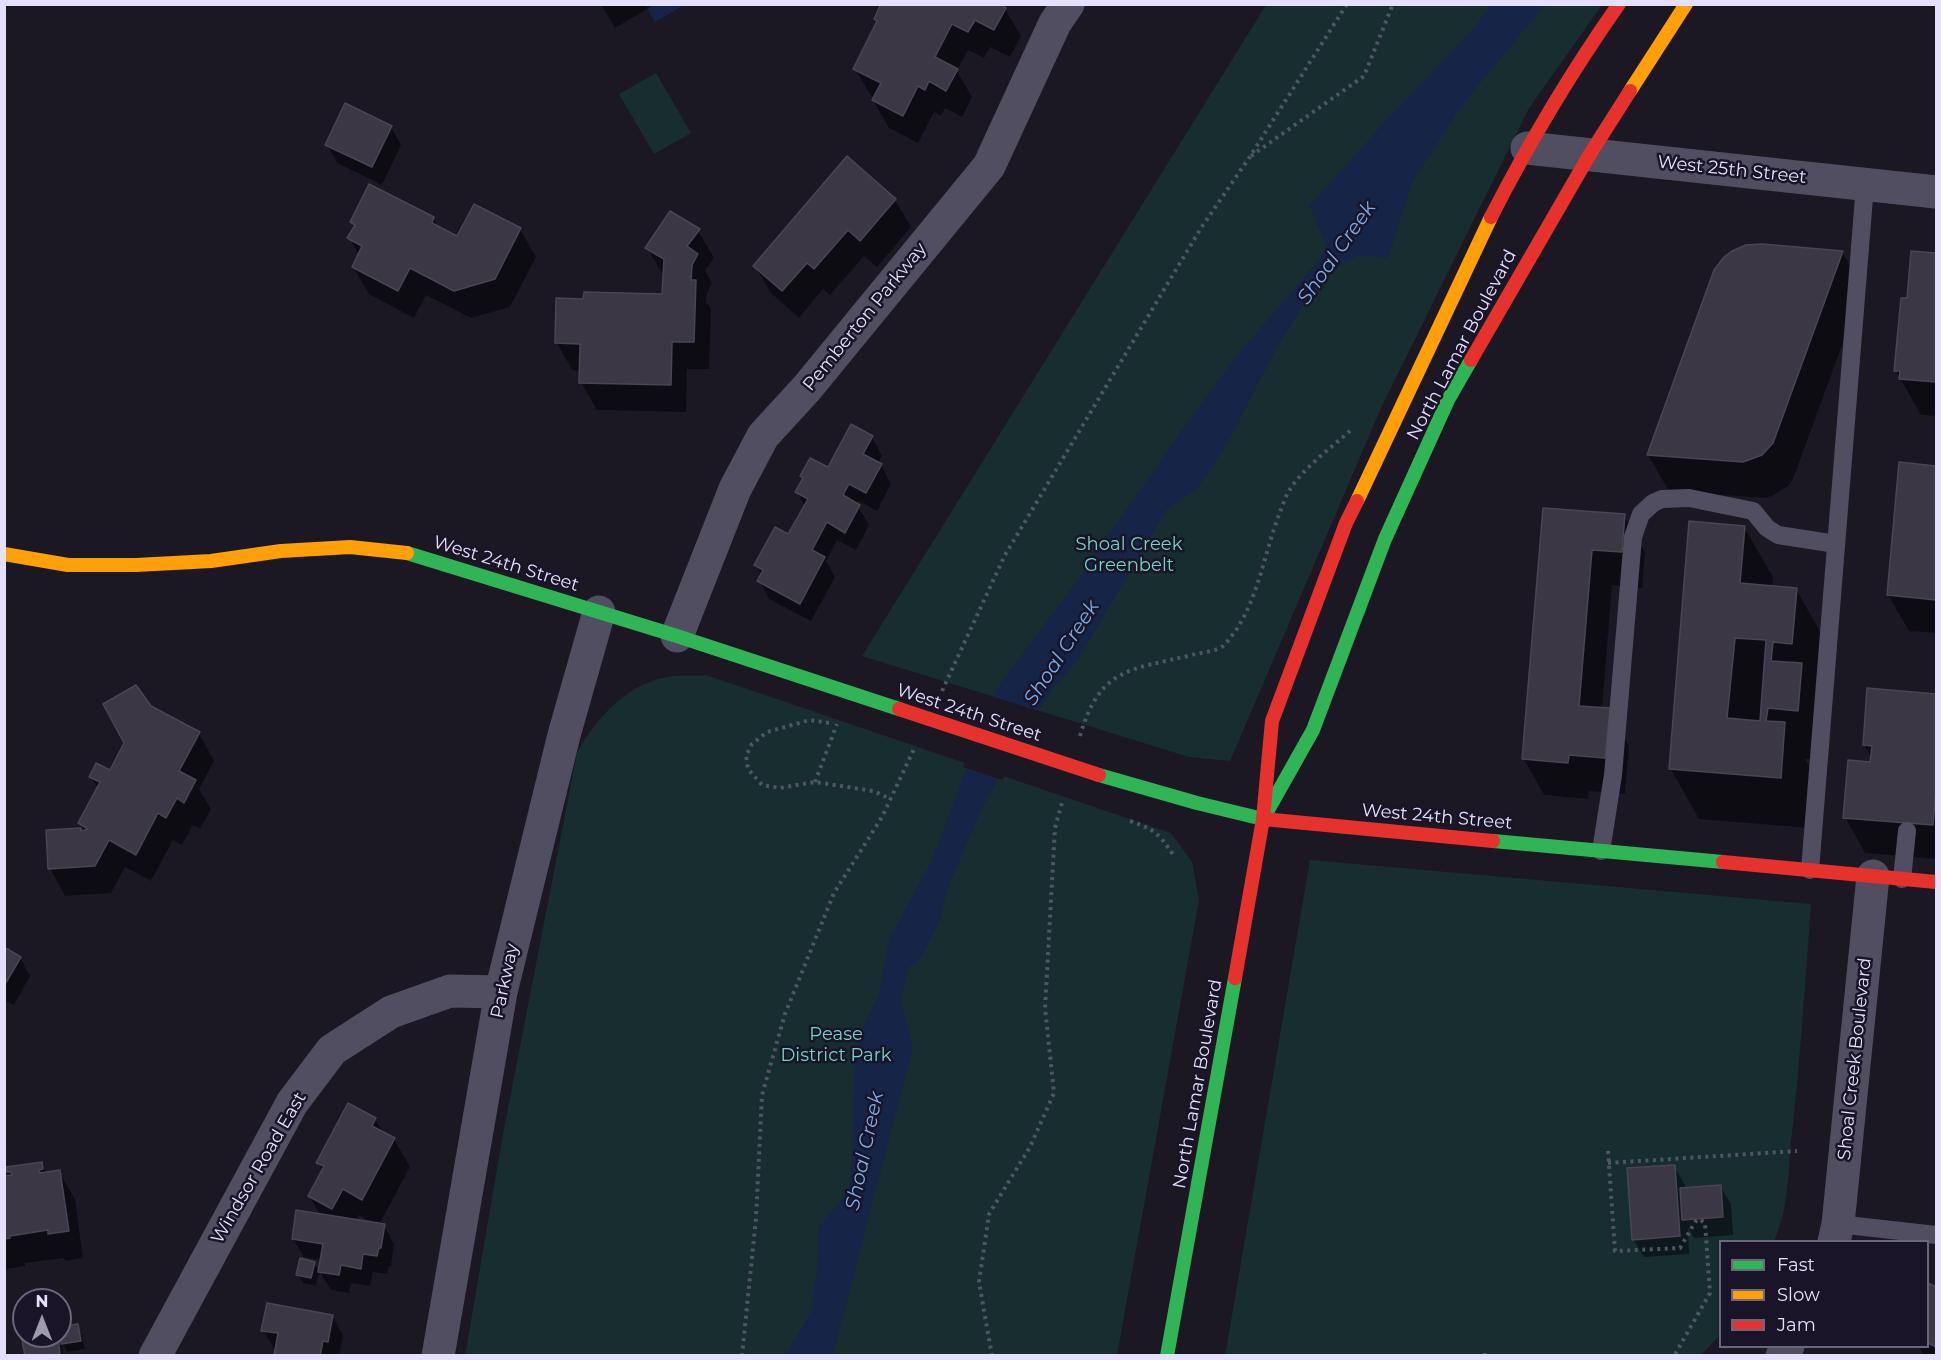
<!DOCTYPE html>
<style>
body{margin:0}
#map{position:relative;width:1941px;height:1360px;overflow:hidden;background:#1b1824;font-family:Montserrat,sans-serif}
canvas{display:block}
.frame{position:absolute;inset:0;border:6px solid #e5e0fb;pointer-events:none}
.legend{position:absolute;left:1719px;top:1240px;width:210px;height:108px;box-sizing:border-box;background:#191428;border:2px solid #6b667c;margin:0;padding:8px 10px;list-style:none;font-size:18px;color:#e5e0fb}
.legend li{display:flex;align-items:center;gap:12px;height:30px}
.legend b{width:30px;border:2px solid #6b667c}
.north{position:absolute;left:12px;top:1288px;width:60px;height:60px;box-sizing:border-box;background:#191428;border:2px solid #6b667c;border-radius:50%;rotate:0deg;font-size:16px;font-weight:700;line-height:24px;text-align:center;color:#e5e0fb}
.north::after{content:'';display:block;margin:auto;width:21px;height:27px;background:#9e9ab0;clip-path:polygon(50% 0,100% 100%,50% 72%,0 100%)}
</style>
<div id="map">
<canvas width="1941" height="1360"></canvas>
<div class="frame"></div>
<ul class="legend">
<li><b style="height:8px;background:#30b455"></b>Fast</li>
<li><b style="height:8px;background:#ff9f0a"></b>Slow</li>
<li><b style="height:8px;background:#e5322d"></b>Jam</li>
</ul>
<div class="north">N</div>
</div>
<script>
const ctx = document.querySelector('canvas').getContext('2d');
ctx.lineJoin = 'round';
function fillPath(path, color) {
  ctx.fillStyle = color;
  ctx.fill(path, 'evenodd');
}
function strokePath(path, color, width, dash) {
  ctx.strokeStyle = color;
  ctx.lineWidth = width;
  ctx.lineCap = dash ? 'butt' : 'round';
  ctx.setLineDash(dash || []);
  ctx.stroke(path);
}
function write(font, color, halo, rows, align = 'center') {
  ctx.font = font + ' Montserrat,sans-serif';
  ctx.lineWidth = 5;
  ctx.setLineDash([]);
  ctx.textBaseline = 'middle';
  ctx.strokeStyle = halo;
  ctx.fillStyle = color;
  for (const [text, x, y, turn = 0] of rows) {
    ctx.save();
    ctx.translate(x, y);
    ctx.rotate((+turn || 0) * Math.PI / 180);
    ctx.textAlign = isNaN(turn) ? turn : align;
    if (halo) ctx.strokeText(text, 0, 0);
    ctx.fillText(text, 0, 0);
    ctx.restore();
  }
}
fillPath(new Path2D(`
 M 1266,5 L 1602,5 L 1529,108 L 1381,408 L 1230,761 L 1189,757 L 862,656 Z
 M 656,73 L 691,133 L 654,154 L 619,94 Z
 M 706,675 L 1171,833 L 1192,862 L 1199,900 L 1117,1355 L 465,1356 L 503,1134 L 577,753 C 596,717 630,681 673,676 C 684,675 695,676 706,675 Z
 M 1310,860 L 1811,904 C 1805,984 1800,1063 1791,1142 C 1788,1174 1788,1212 1774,1241 L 1720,1242 L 1720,1335 L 1700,1356 L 1225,1356 Z`), '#182d30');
fillPath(new Path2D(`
 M 645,5 L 684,5 L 655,22 Z
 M 1491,5 L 1545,5 L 1463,104 L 1413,181 L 1388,258 L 1359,255 L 1343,263 L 1328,274 L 1302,307 L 1275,351 L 1227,444 L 1197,489 L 1166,510 L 1078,660 L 1050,692 L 983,806 L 947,890 L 940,921 L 921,957 L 909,967 L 901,1001 L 913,1047 L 833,1355 L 785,1356 L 811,1312 L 817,1269 L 819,1227 L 849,1190 L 853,1138 L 854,1076 L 860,1034 L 879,994 L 889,939 L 930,864 L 998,687 L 1077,581 L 1179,434 L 1235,358 L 1314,266 L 1327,246 L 1309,206 L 1393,113 L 1475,27 Z`), '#162547');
fillPath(new Path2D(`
 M 991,696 L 1042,712 L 1002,780 L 963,767 Z`), '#1b1824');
fillPath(new Path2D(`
 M 601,4 L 656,4 L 615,28 Z
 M 1005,9 L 1021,36 L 1010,57 L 990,47 L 984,58 L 968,50 L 957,71 L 972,97 L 962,117 L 945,108 L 941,116 L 934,112 L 918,143 L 889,128 L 873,100 L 875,98 L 871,96 L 855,69 L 878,23 L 875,19 Z
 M 391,127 L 401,145 L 382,185 L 337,163 L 327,144 Z
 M 847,159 L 895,200 L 911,227 L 877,267 L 864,256 L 830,295 L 823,289 L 799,318 L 771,293 L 755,266 Z
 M 433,218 L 439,228 L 457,238 L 520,229 L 536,257 L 510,307 L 471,318 L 426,295 L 414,318 L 369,294 L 353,267 L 359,255 L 349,238 L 355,228 L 351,222 Z
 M 698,230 L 714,258 L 705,270 L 712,283 L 707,293 L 706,302 L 711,309 L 709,369 L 687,369 L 686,412 L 597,410 L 581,382 L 581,371 L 572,370 L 557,343 L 585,300 L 664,296 L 664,276 L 647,248 Z
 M 1762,246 L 1843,253 L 1863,288 L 1793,479 L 1788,486 L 1772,496 L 1764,498 L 1669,491 L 1648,455 Z
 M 1912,253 L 1936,255 L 1936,416 L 1921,415 L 1896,371 L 1908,300 Z
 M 872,437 L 882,456 L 878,464 L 881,465 L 891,484 L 877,511 L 859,501 L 857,505 L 869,525 L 856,550 L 837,540 L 826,561 L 835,577 L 811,621 L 769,599 L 759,580 L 762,575 L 756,565 L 789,536 L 805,507 L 797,492 L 804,480 L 802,476 L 829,469 Z
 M 1900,464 L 1936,467 L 1936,633 L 1909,631 L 1888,595 Z
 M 1544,509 L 1624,516 L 1645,552 L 1642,588 L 1612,585 L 1602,709 L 1609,710 L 1629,746 L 1625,794 L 1589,791 L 1588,799 L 1544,795 L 1524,759 Z
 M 1744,527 L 1773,577 L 1772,587 L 1796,589 L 1825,640 L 1826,761 L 1805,759 L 1814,774 L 1809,828 L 1699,819 L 1670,768 Z
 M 1869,689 L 1936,695 L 1936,859 L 1865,853 L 1845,817 L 1871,763 L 1872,758 L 1864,745 Z
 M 150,707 L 199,733 L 214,761 L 199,789 L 211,809 L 200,829 L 193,825 L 182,845 L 173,840 L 151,881 L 125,867 L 111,893 L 65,896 L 50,868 L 47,831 L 83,829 L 79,823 L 98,788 L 91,777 L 110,772 Z
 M 4,949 L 20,958 L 30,976 L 14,1005 L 4,1000 Z
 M 375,1119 L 384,1134 L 394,1139 L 410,1167 L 379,1225 L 384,1226 L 394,1244 L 391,1266 L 389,1266 L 387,1274 L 373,1272 L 370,1286 L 351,1283 L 349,1293 L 331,1290 L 320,1272 L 322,1260 L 304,1257 L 293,1239 L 321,1216 L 309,1196 L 323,1171 L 318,1162 ZM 359,1215 L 374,1224 L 356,1221 Z
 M 41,1164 L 47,1173 L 59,1172 L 75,1199 L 83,1258 L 65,1261 L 64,1258 L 25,1263 L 25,1266 L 6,1269 L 4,1178 L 11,1177 L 8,1172 Z
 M 1674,1166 L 1685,1185 L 1685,1189 L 1720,1186 L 1731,1204 L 1733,1235 L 1694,1238 L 1688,1227 L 1689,1254 L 1644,1257 L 1633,1239 Z
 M 314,1263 L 319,1272 L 316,1286 L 303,1283 L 298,1274 Z
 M 1928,1285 L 1936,1289 L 1936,1356 L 1923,1354 L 1919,1346 L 1928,1346 Z
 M 332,1316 L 343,1335 L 339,1356 L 275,1356 L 276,1349 L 274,1349 L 263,1330 Z
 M 77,1326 L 82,1335 L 85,1349 L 67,1352 L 62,1343 L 63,1356 L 26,1356 L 23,1336 L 59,1336 L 62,1341 L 60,1329 Z`), '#0007');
const building = new Path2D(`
 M 881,4 L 1000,4 L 1006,8 L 994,30 L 975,20 L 968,32 L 952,24 L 935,57 L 958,69 L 946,91 L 929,81 L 925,90 L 918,86 L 903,116 L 872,100 L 881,83 L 853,69 L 877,21 L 874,19 Z
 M 345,103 L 392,126 L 372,167 L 325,145 Z
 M 847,156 L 896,199 L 860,241 L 848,230 L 814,269 L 807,263 L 782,291 L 753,266 Z
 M 369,184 L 434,217 L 432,223 L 457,236 L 474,204 L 521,228 L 495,279 L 454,291 L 410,268 L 398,291 L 352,267 L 362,246 L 347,238 L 355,225 L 350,222 Z
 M 670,211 L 700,229 L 687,246 L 698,254 L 692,265 L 691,280 L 696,280 L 694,342 L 672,342 L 671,385 L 579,383 L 580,344 L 555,343 L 556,298 L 583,299 L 584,292 L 662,294 L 664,259 L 645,248 Z
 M 1762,244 L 1843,251 L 1773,443 L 1762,455 L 1743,462 L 1647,455 L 1714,270 L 1724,257 L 1732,251 L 1746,245 Z
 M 1911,251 L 1936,253 L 1936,382 L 1899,379 L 1900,371 L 1894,371 L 1901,298 L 1907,298 Z
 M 851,424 L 873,436 L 863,454 L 882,464 L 866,493 L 849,484 L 843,495 L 860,505 L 845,533 L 827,522 L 812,550 L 825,557 L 800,604 L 757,581 L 763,570 L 754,565 L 775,527 L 788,534 L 808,499 L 795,492 L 803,478 L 800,476 L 810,458 L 828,467 Z
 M 1899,462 L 1936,466 L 1936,600 L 1887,595 Z
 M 1543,508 L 1625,514 L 1622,552 L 1592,550 L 1579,706 L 1610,708 L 1605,758 L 1569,755 L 1568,763 L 1522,759 Z
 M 1689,521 L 1745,526 L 1740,583 L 1797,588 L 1792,644 L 1773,642 L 1771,661 L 1802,663 L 1798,711 L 1768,708 L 1766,721 L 1785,722 L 1781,778 L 1669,769 ZM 1735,638 L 1766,640 L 1760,721 L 1727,718 Z
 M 136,685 L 151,706 L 200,732 L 179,771 L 196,780 L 184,803 L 177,798 L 166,818 L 158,813 L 136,855 L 109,840 L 95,866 L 48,869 L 46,830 L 81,828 L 81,831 L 88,829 L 78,823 L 100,782 L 89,777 L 96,763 L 110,770 L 124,743 L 103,704 Z
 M 1867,688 L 1936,694 L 1936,789 L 1933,825 L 1843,818 L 1848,760 L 1870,762 L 1872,746 L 1863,745 Z
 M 4,947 L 21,957 L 4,986 Z
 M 348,1103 L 376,1118 L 372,1126 L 395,1138 L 362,1200 L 343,1189 L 332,1209 L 308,1196 L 324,1166 L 316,1163 Z
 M 42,1162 L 43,1169 L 39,1170 L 40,1173 L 60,1170 L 69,1231 L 48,1234 L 48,1230 L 10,1236 L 10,1238 L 4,1239 L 4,1176 L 12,1175 L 11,1172 L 7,1172 L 6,1167 Z
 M 1675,1165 L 1680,1236 L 1632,1240 L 1627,1168 Z
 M 1721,1185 L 1723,1217 L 1682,1220 L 1680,1188 Z
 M 296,1210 L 385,1224 L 381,1248 L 379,1248 L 377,1256 L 363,1254 L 361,1269 L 341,1265 L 339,1275 L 318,1272 L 323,1244 L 292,1239 Z
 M 300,1258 L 315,1262 L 311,1278 L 296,1275 Z
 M 1928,1283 L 1936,1287 L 1936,1347 L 1928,1343 Z
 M 267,1303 L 333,1315 L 328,1342 L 323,1341 L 320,1356 L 274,1356 L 278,1333 L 261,1331 Z
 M 78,1324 L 81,1341 L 61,1344 L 60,1327 Z
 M 21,1335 L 58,1336 L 60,1354 L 25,1356 Z`);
fillPath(building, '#3b3745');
strokePath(building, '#494555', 1.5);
strokePath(new Path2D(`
 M 1251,156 L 1364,76 L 1393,4
 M 942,691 L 1005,555 L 1201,228 L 1249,158 L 1347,4
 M 829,723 L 810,720 L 767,732 L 752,744 L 746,756 L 748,769 L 762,785 L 780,788 L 815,782 L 873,791 L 891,799
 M 1080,736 C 1100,667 1130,670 1192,655 C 1201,652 1216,652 1223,646 C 1257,612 1263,555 1280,512 C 1283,505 1285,497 1289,491 C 1301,470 1332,447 1351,430
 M 815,782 L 837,724
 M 1130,821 C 1156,830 1159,834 1174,856
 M 1608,1151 L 1615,1251 L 1680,1248 L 1695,1222 L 1699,1219 L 1705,1223 L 1710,1293 L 1674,1356
 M 1608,1163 L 1797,1151
 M 742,1356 L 756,1218 L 762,1095 L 785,1014 L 834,893 L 882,817 L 914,749
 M 992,1356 L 979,1282 L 989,1214 L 1030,1147 L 1054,1093 L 1045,1008 L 1055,828 L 1063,799
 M 1485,1356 L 1485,1350`), '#4d5663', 4, [3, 4.5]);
strokePath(new Path2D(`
 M 1601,851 L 1613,775 L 1633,537 L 1641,514 L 1653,503 L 1662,499 L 1689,498 L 1753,511 L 1767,528 L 1778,535 L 1836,544
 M 1810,870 L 1865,185
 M 1902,879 L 1907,831
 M 1838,1224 L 1936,1235`), '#514e62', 18);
strokePath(new Path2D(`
 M 1527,148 L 1936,192
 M 677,636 L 735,489 L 763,436 L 807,388 L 989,166 L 1055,23 L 1068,4
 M 1834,1242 L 1838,1224 L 1873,876
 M 155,1356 L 292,1103 L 332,1050 L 391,1012 L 450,991 L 501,992
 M 438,1356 L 501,992 L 564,735 L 599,612
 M 1782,1356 L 1788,1346`), '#514e62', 33);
strokePath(new Path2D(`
 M 407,553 L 677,636 L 899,709
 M 1099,775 L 1197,803 L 1263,819
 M 1268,810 L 1313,730 L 1385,539 L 1448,400 L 1471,360
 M 1493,841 L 1723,862
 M 1167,1356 L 1235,978`), '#30b455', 14);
strokePath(new Path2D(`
 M 1630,91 L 1686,4
 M 1357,501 L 1491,217
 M 4,554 L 68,565 L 136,565 L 211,561 L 281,551 L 350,547 L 407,553`), '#ff9f0a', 14);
strokePath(new Path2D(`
 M 1491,217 C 1529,143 1571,72 1619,4
 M 1471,360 L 1590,154 L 1630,91
 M 1263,819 L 1493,841
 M 1723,862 L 1936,882
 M 1235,978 L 1263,819 L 1272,721 L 1346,523 L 1357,501`), '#e5322d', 14);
strokePath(new Path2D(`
 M 899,709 L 1099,775`), '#e5322d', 14);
write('18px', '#e5e0fb', '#191428', [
 ["West 25th Street",1732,170,6],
 ["Pemberton Parkway",865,317,-51],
 ["North Lamar Boulevard",1462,345,-62],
 ["West 24th Street",506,564,17],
 ["West 24th Street",969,713,18],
 ["West 24th Street",1437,817,5],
 ["Parkway",505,981,-78],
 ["Shoal Creek Boulevard",1855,1059,-84],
 ["North Lamar Boulevard",1198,1084,-80],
 ["Windsor Road East",259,1168,-60]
]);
write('18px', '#73d3c4', '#191428', [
 ["Shoal Creek",1129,545],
 ["Greenbelt",1129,566],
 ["Pease",836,1035],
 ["District Park",836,1056]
]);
write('italic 20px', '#7aaeee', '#191428', [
 ["Shoal Creek",1337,253,-55],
 ["Shoal Creek",1062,653,-57],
 ["Shoal Creek",865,1151,-78]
]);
</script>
